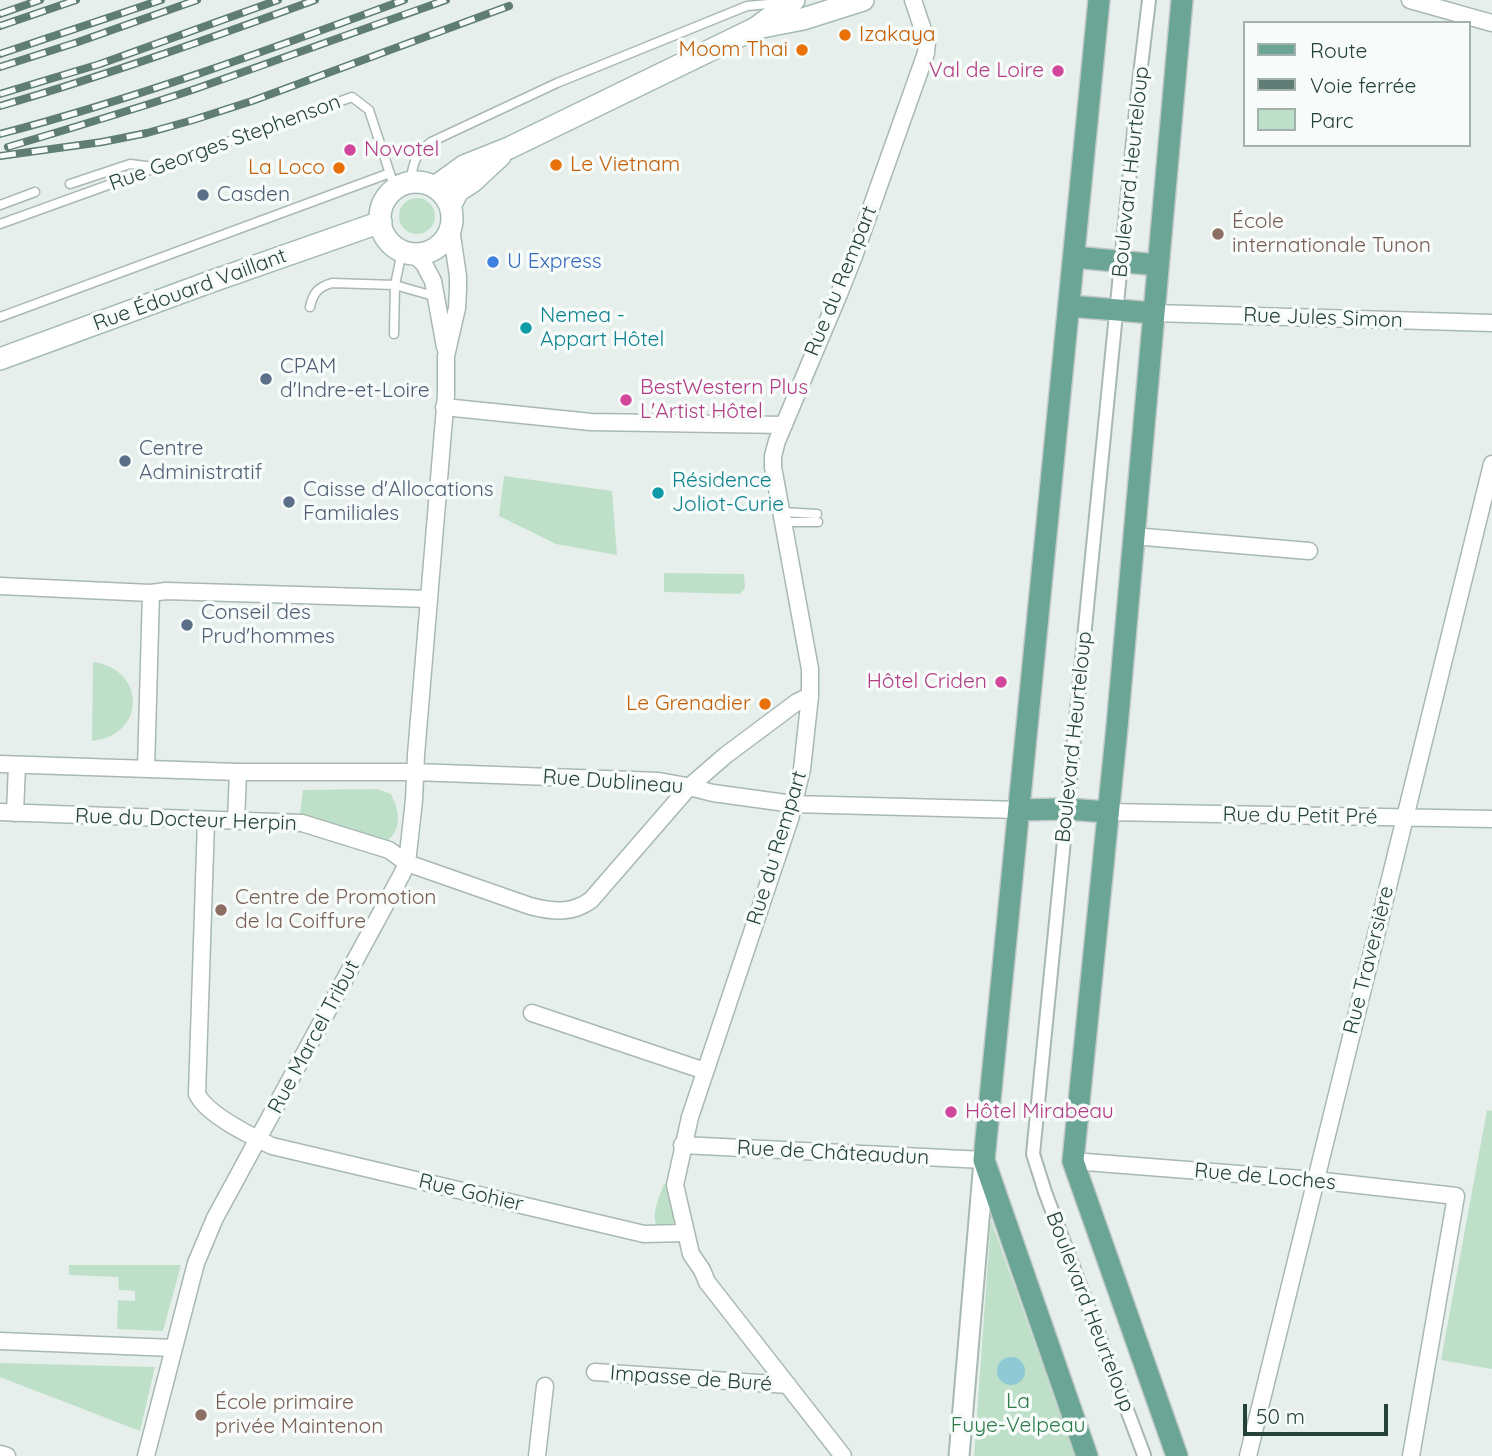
<!DOCTYPE html>
<meta charset="utf-8">
<style>
body{margin:0}
#map{position:relative;width:1492px;height:1456px;overflow:hidden;background:#e6efeb;font-family:Quicksand,sans-serif}
canvas{display:block}
.legend{position:absolute;left:1243px;top:21px;width:228px;height:126px;box-sizing:border-box;background:#f7fbf9;border:2px solid #a3b1ad;margin:0;padding:9px 12px;list-style:none;font-size:21px;color:#24423a}
.legend li{display:flex;align-items:center;gap:14px;height:35px}
.legend b{width:35px;border:2px solid #a3b1ad}
.scale{position:absolute;left:1243px;top:1404px;width:145px;height:32px;box-sizing:border-box;border:4px solid #24423a;border-top:0;padding-left:9px;font-size:21px;line-height:24px;white-space:nowrap;color:#24423a;-webkit-text-stroke:5px #f7fbf9;paint-order:stroke}
</style>
<div id="map">
<canvas width="1492" height="1456"></canvas>
<ul class="legend">
<li><b style="height:9px;background:#6aa596"></b>Route</li>
<li><b style="height:9px;background:#5f7d75"></b>Voie ferrée</li>
<li><b style="height:19px;background:#bfe0c8"></b>Parc</li>
</ul>
<div class="scale">50 m</div>
</div>
<script>
const ctx = document.querySelector('canvas').getContext('2d');
ctx.lineJoin = 'round';
function fillPath(path, color) {
  ctx.fillStyle = color;
  ctx.fill(path, 'evenodd');
}
function strokePath(path, color, width, dash) {
  ctx.strokeStyle = color;
  ctx.lineWidth = width;
  ctx.lineCap = dash ? 'butt' : 'round';
  ctx.setLineDash(dash || []);
  ctx.stroke(path);
}
function write(font, color, halo, rows, align = 'center') {
  ctx.font = font + ' Quicksand,sans-serif';
  ctx.lineWidth = 7;
  ctx.setLineDash([]);
  ctx.textBaseline = 'middle';
  ctx.strokeStyle = halo;
  ctx.fillStyle = color;
  for (const [text, x, y, turn = 0] of rows) {
    ctx.save();
    ctx.translate(x, y);
    ctx.rotate((+turn || 0) * Math.PI / 180);
    ctx.textAlign = isNaN(turn) ? turn : align;
    if (halo) ctx.strokeText(text, 0, 0);
    ctx.fillText(text, 0, 0);
    ctx.restore();
  }
}
fillPath(new Path2D(`
 M399 216a18 18 0 1 1 36 0a18 18 0 1 1-36 0Z
 M 504,476 L 612,491 L 617,555 L 556,544 L 499,516 Z
 M 664,573 L 744,574 L 745,588 L 740,594 L 664,592 Z
 M 93,662 C 147,669 146,736 92,741 Z
 M 377,789 L 391,794 C 400,812 403,831 384,843 L 300,814 L 303,790 Z
 M 1487,1110 L 1492,1111 L 1492,1369 L 1441,1360 Z
 M 664,1184 L 670,1187 L 676,1220 L 673,1226 L 658,1229 C 650,1215 659,1198 664,1184 Z
 M 991,1220 L 1075,1456 L 974,1456 Z
 M 69,1265 L 181,1265 L 163,1331 L 117,1329 L 118,1300 L 135,1301 L 135,1291 L 119,1290 L 118,1277 L 69,1275 Z
 M 0,1363 L 155,1367 L 140,1431 L 0,1377 Z`), '#bfe0c8');
fillPath(new Path2D(`
 M997 1371a14 14 0 1 1 28 0a14 14 0 1 1-28 0Z`), '#8ec9d4');
const service = new Path2D(`
 M 410,182 C 414,162 414,155 431,142 L 557,83 L 747,6 L 779,3
 M 70,184 L 130,164 L 154,167
 M 0,205 L 35,192
 M 0,224 L 352,97 L 369,110 L 395,189
 M 310,307 C 313,293 318,287 332,283 L 395,285 L 402,251
 M 0,317 L 390,173
 M 394,334 L 395,285 L 437,297
 M 782,512 L 817,514
 M 784,522 L 818,522`);
const pedestrian = new Path2D(`
 M 1144,1455 L 1045,1192 L 1033,1154 L 1138,91 L 1149,0`);
const minor = new Path2D(`
 M 1410,0 L 1492,23
 M 414,254 L 424,264 L 433,281 L 445,347
 M 1154,313 L 1492,323
 M 444,407 L 591,422 L 784,425
 M 1133,536 L 1309,551
 M 0,586 L 151,593 L 166,591 L 429,599
 M 0,764 L 238,772 L 415,772 L 659,781 L 681,785 L 713,793 L 793,804 L 1019,810
 M 146,769 L 151,593
 M 0,812 L 302,823 L 389,850 L 407,863 L 530,906 C 553,912 572,914 591,900 L 689,787 L 726,755 L 797,702 L 810,696
 M 1108,812 L 1492,819
 M 15,813 L 17,765
 M 206,821 L 197,1094 C 207,1115 251,1136 272,1146 L 644,1234 L 685,1233
 M 236,821 L 238,772
 M 532,1013 L 705,1071
 M 682,1145 L 984,1160
 M 1073,1161 L 1315,1180 L 1456,1196 L 1411,1456
 M 0,1341 L 173,1348
 M 595,1372 L 788,1385
 M 0,1454 L 7,1456
 M 146,1456 L 196,1263 L 215,1218 L 402,874 L 407,863 L 414,800 L 416,755 L 446,395 L 446,356 L 457,308 L 458,289 L 458,276 L 451,229
 M 537,1456 L 545,1386
 M 843,1456 L 707,1282 L 702,1270 L 691,1254 L 675,1185 L 690,1117 L 790,819 L 802,769 L 810,696 L 810,669 L 773,467 L 773,456 L 777,441 L 839,294 L 854,256 L 926,53 L 927,42 L 913,0
 M 1248,1456 L 1492,464`);
const tertiary = new Path2D(`
 M 959,1456 L 984,1161`);
const secondary = new Path2D(`
 M 762,27 L 803,19 L 863,0
 M380 218a36 36 0 1 1 72 0a36 36 0 1 1-72 0Z
 M 435,187 L 464,166 L 509,148 L 756,28 L 794,0
 M 450,206 L 458,191 L 472,182 L 500,156
 M 0,359 L 207,283 L 381,222`);
const primary = new Path2D(`
 M 1074,257 L 1158,265
 M 1069,306 L 1154,313
 M 1019,810 L 1067,809 L 1108,812
 M 1087,1456 L 984,1160 L 1099,0
 M 1177,1456 L 1073,1161 L 1117,727 L 1182,0`);
strokePath(service, '#a8b8b2', 11);
strokePath(pedestrian, '#a8b8b2', 16);
strokePath(minor, '#a8b8b2', 19);
strokePath(tertiary, '#a8b8b2', 23);
strokePath(secondary, '#a4bbb3', 24);
strokePath(primary, '#c2cac8', 24);
strokePath(service, '#fff', 8);
strokePath(pedestrian, '#fff', 12);
strokePath(minor, '#fff', 16);
strokePath(tertiary, '#fff', 19);
strokePath(secondary, '#fff', 21);
strokePath(primary, '#6aa596', 21);
const rail = new Path2D(`
 M 0,14 L 40,0
 M 0,26 L 76,0
 M 0,54 L 161,0
 M 0,67 L 78,42 L 197,0
 M 0,94 L 100,64 L 278,0
 M 0,106 C 107,75 211,38 315,0
 M 0,134 C 138,98 271,49 404,0
 M 8,147 C 71,128 133,110 195,89 C 279,60 362,29 446,0
 M 0,156 L 102,142 L 147,133 L 193,120 L 252,101 L 509,6`);
strokePath(rail, '#5f7d75', 8);
strokePath(rail, '#f7fbf9', 5, [16]);
for (const [x, y, r, color] of [
 [845,35,7,"#e8710a"],
 [802,50,7,"#e8710a"],
 [1058,71,7,"#d1479c"],
 [350,150,7,"#d1479c"],
 [556,165,7,"#e8710a"],
 [339,168,7,"#e8710a"],
 [203,195,7,"#5c6f8a"],
 [1218,234,7,"#8d6e63"],
 [493,262,7,"#3f7fe0"],
 [526,328,7,"#0f9aa8"],
 [266,379,7,"#5c6f8a"],
 [626,400,7,"#d1479c"],
 [125,461,7,"#5c6f8a"],
 [658,493,7,"#0f9aa8"],
 [289,502,7,"#5c6f8a"],
 [187,625,7,"#5c6f8a"],
 [1001,682,7,"#d1479c"],
 [765,704,7,"#e8710a"],
 [221,910,7,"#8d6e63"],
 [951,1112,7,"#d1479c"],
 [201,1415,7,"#8d6e63"]
]) {
  const dot = new Path2D();
  dot.arc(x, y, r, 0, 2 * Math.PI);
  ctx.fillStyle = color;
  ctx.fill(dot);
  strokePath(dot, '#f7fbf9', 2.5);
}
write('21px', '#c56008', '#f7fbf9', [
 ["Izakaya",859,35,"left"],
 ["Moom Thai",788,50],
 ["Le Vietnam",570,165,"left"],
 ["La Loco",325,168],
 ["Le Grenadier",751,704]
], 'right');
write('21px', '#b23c85', '#f7fbf9', [
 ["Val de Loire",1044,71,"right"],
 ["Novotel",364,150],
 ["BestWestern Plus",640,388],
 ["L'Artist Hôtel",640,412],
 ["Hôtel Criden",987,682,"right"],
 ["Hôtel Mirabeau",965,1112]
], 'left');
write('21px', '#24423a', '#f7fbf9', [
 ["Rue Georges Stephenson",225,143,-20],
 ["Boulevard Heurteloup",1131,172,-84],
 ["Rue du Rempart",841,281,-68],
 ["Rue Édouard Vaillant",190,290,-20],
 ["Rue Jules Simon",1323,318,2],
 ["Boulevard Heurteloup",1074,737,-84],
 ["Rue Dublineau",613,782,4],
 ["Rue du Petit Pré",1300,816,1],
 ["Rue du Docteur Herpin",186,820,2],
 ["Rue du Rempart",777,848,-73],
 ["Rue Traversière",1369,960,-76],
 ["Rue Marcel Tribut",314,1037,-62],
 ["Rue de Châteaudun",833,1153,3],
 ["Rue de Loches",1265,1177,5],
 ["Rue Gohier",471,1193,13],
 ["Boulevard Heurteloup",1090,1312,69],
 ["Impasse de Buré",691,1379,4]
]);
write('21px', '#4e5e75', '#f7fbf9', [
 ["Casden",217,195],
 ["CPAM",280,367],
 ["d'Indre-et-Loire",280,391],
 ["Centre",139,449],
 ["Administratif",139,473],
 ["Caisse d'Allocations",303,490],
 ["Familiales",303,514],
 ["Conseil des",201,613],
 ["Prud'hommes",201,637]
], 'left');
write('21px', '#785e54', '#f7fbf9', [
 ["École",1232,222],
 ["internationale Tunon",1232,246],
 ["Centre de Promotion",235,898],
 ["de la Coiffure",235,922],
 ["École primaire",215,1403],
 ["privée Maintenon",215,1427]
], 'left');
write('21px', '#366cbe', '#f7fbf9', [
 ["U Express",507,262]
], 'left');
write('21px', '#0d838f', '#f7fbf9', [
 ["Nemea -",540,316],
 ["Appart Hôtel",540,340],
 ["Résidence",672,481],
 ["Joliot-Curie",672,505]
], 'left');
write('21px', '#2d7a4b', '#f7fbf9', [
 ["La",1018,1402],
 ["Fuye-Velpeau",1018,1426]
]);
</script>
